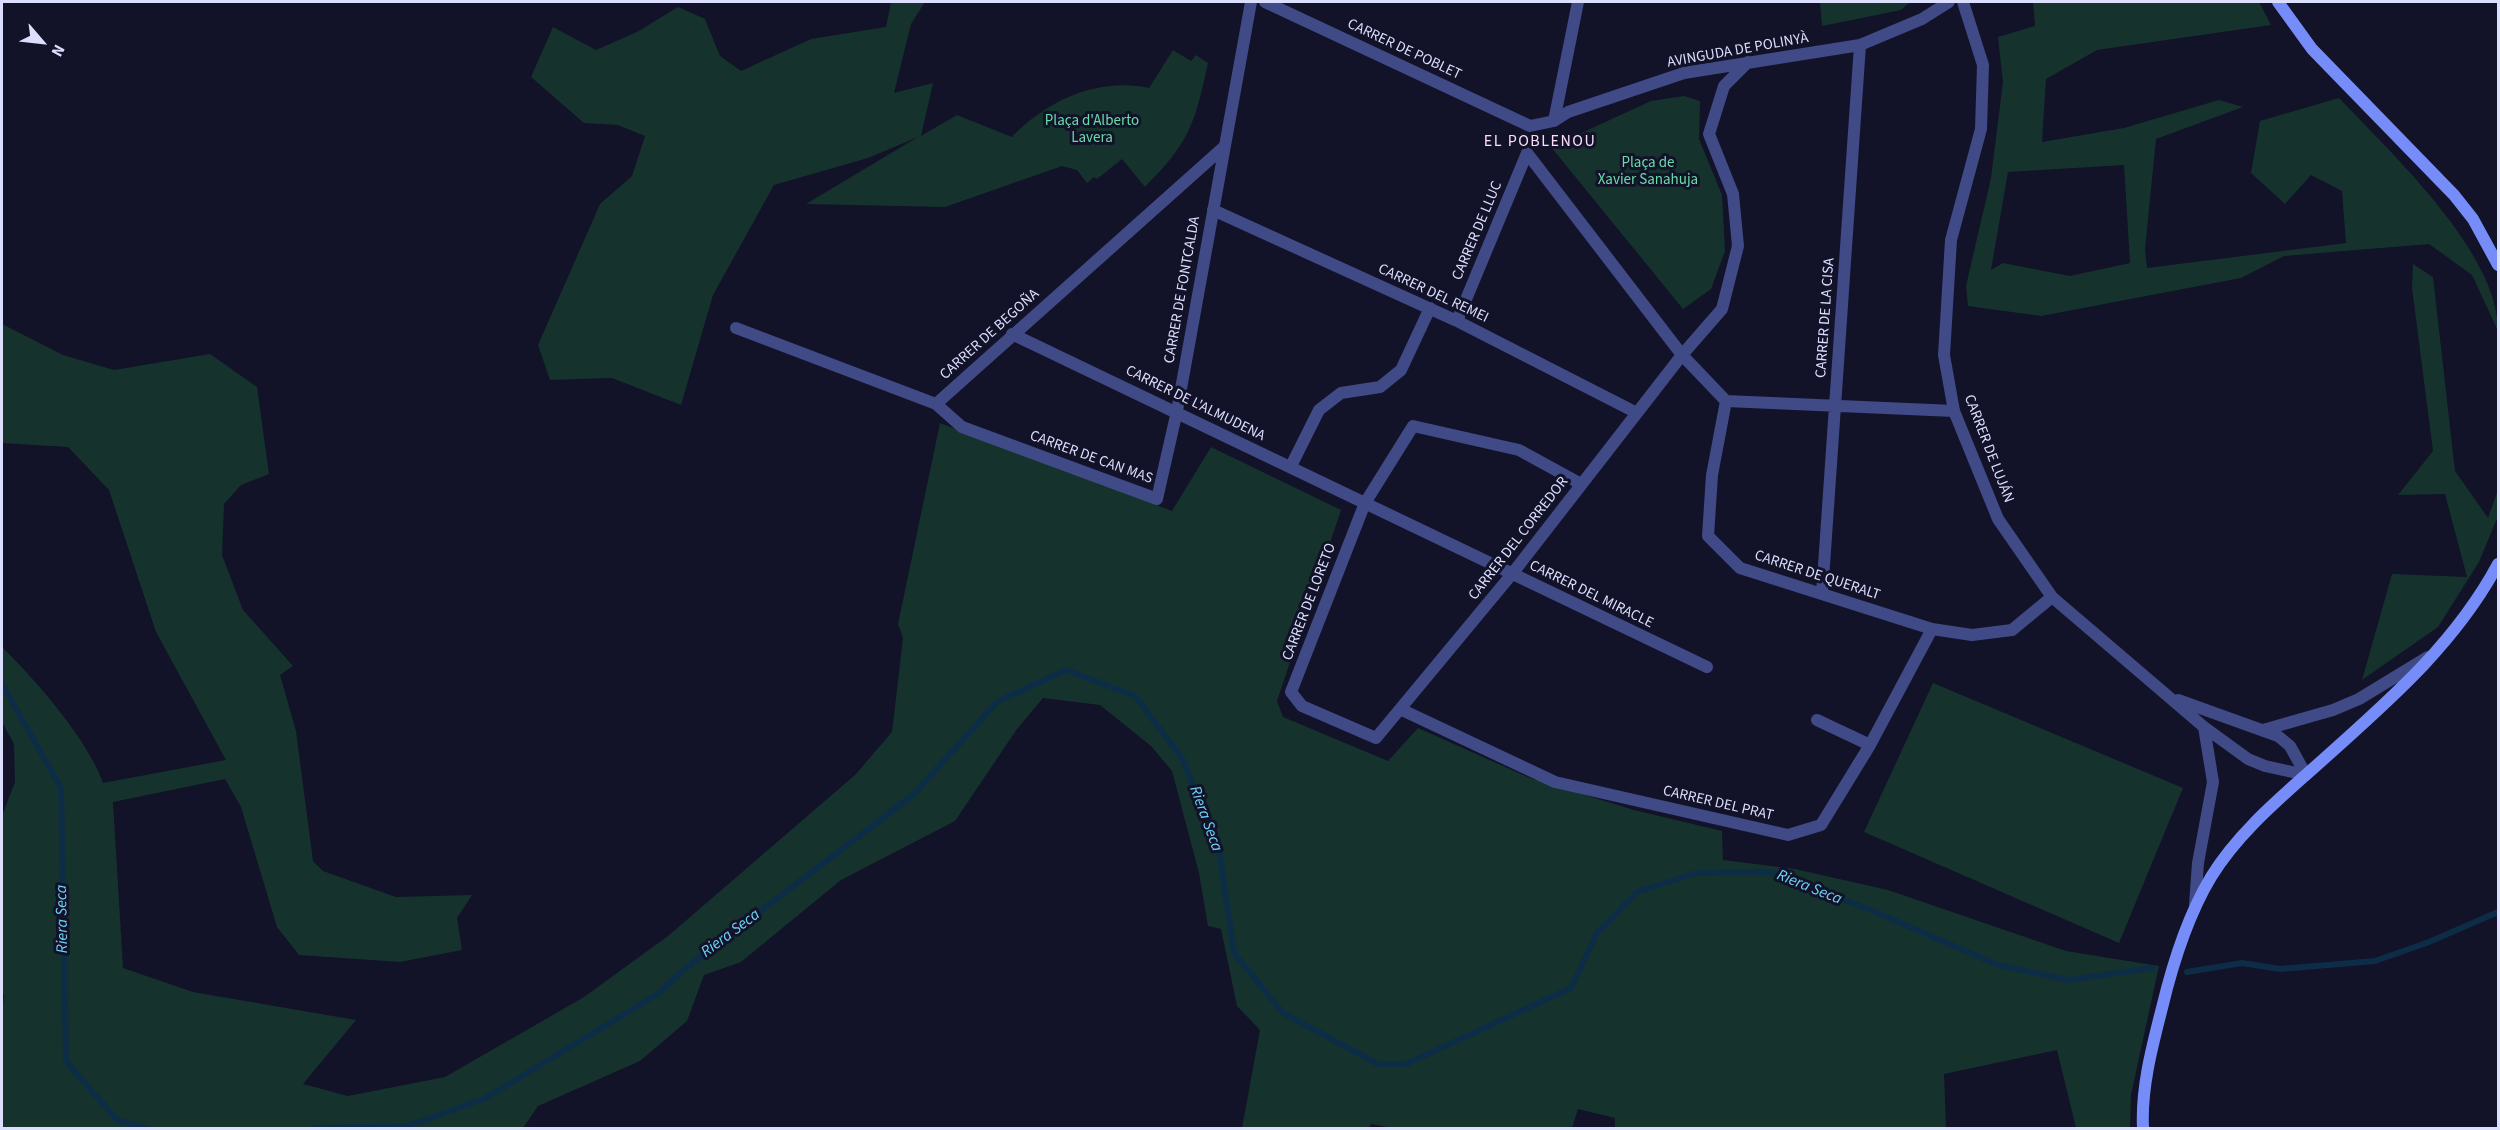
<!DOCTYPE html>
<meta charset="utf-8">
<style>
body{margin:0}
#map{position:relative;width:2500px;height:1130px;overflow:hidden;background:#121229;font-family:"Source Sans 3",sans-serif}
canvas{display:block}
.frame{position:absolute;inset:0;border:3px solid #dbdefd;pointer-events:none}
.north{position:absolute;left:12px;top:12px;width:60px;height:60px;-webkit-text-stroke:4px #121229;paint-order:stroke;rotate:118deg;font-size:16px;font-weight:700;line-height:24px;text-align:center;color:#dbdefd}
.north::after{content:'';display:block;margin:auto;width:21px;height:27px;background:#dbdefd;clip-path:polygon(50% 0,100% 100%,50% 72%,0 100%)}
</style>
<div id="map">
<canvas width="2500" height="1130"></canvas>
<div class="frame"></div>
<div class="north">N</div>
</div>
<script>
const ctx = document.querySelector('canvas').getContext('2d');
ctx.lineJoin = 'round';
function fillPath(path, color) {
  ctx.fillStyle = color;
  ctx.fill(path, 'evenodd');
}
function strokePath(path, color, width, dash) {
  ctx.strokeStyle = color;
  ctx.lineWidth = width;
  ctx.lineCap = dash ? 'butt' : 'round';
  ctx.setLineDash(dash || []);
  ctx.stroke(path);
}
function write(font, color, halo, rows, align = 'center') {
  ctx.font = font + ' "Source Sans 3",sans-serif';
  ctx.lineWidth = 6;
  ctx.setLineDash([]);
  ctx.textBaseline = 'middle';
  ctx.strokeStyle = halo;
  ctx.fillStyle = color;
  for (const [text, x, y, turn = 0] of rows) {
    ctx.save();
    ctx.translate(x, y);
    ctx.rotate((+turn || 0) * Math.PI / 180);
    ctx.textAlign = isNaN(turn) ? turn : align;
    if (halo) ctx.strokeText(text, 0, 0);
    ctx.fillText(text, 0, 0);
    ctx.restore();
  }
}
fillPath(new Path2D(`
 M 891,2 L 925,2 L 911,24 L 894,93 L 933,83 L 921,136 L 957,115 L 1012,137 C 1047,100 1098,77 1149,88 L 1173,50 L 1191,61 L 1196,55 L 1208,63 C 1195,123 1190,142 1145,187 L 1122,159 L 1097,179 L 1094,177 L 1087,183 L 1077,170 L 1062,166 L 945,207 L 806,204 L 918,137 L 868,158 L 774,185 L 713,295 L 681,405 L 612,378 L 550,380 L 538,345 L 600,204 L 632,176 L 645,136 L 618,125 L 584,123 L 531,77 L 553,27 L 596,50 L 637,32 L 678,7 L 705,19 L 720,56 L 741,71 L 811,39 L 886,27 Z
 M 1820,2 L 1910,2 L 1901,10 L 1822,26 Z
 M 2033,2 L 2259,2 L 2271,25 L 2097,50 L 2046,79 L 2042,142 L 2124,128 L 2219,100 L 2243,107 L 2156,139 L 2145,249 L 2147,268 L 2346,243 L 2342,191 L 2311,175 L 2285,204 L 2251,173 L 2260,121 L 2339,98 C 2391,153 2499,253 2498,331 L 2472,275 L 2429,244 L 2284,256 L 2241,278 L 2041,316 L 1968,306 L 1966,286 L 1991,178 L 2003,82 L 1998,37 L 2035,26 ZM 2124,165 L 2130,263 L 2070,276 L 2003,263 L 1991,270 L 2008,172 Z
 M 1684,96 L 1700,101 L 1699,139 L 1722,195 L 1725,251 L 1711,289 L 1683,309 L 1551,147 L 1651,101 Z
 M 2413,264 L 2433,277 L 2455,471 L 2488,518 L 2498,490 L 2498,516 L 2479,562 L 2438,627 L 2362,680 L 2392,574 L 2467,577 L 2445,494 L 2398,495 L 2433,451 L 2412,288 Z
 M 2,324 L 63,355 L 114,370 L 210,354 L 257,387 L 269,474 L 241,485 L 224,504 L 222,555 L 243,610 L 293,666 L 280,675 L 296,731 L 313,861 L 323,871 L 396,897 L 472,895 L 457,918 L 462,950 L 400,962 L 299,955 L 277,927 L 241,807 L 225,779 L 113,802 L 123,968 L 193,992 L 356,1020 L 303,1084 L 348,1096 L 445,1077 L 584,997 L 668,936 L 855,775 L 892,732 L 903,638 L 898,624 L 940,423 L 1172,511 L 1211,447 L 1341,510 L 1277,701 L 1283,717 L 1388,761 L 1418,728 L 1530,778 L 1634,810 L 1722,831 L 1723,860 L 1795,869 L 1888,890 L 2066,951 L 2159,966 L 2131,1095 L 2130,1128 L 2076,1128 L 2057,1050 L 1944,1074 L 1946,1128 L 1615,1128 L 1615,1118 L 1578,1109 L 1572,1128 L 1393,1128 L 1371,1124 L 1369,1128 L 1242,1128 L 1260,1030 L 1237,1006 L 1221,929 L 1208,926 L 1199,873 L 1172,771 L 1151,746 L 1100,705 L 1043,698 L 1017,729 L 955,821 L 841,880 L 741,962 L 704,975 L 687,1021 L 640,1061 L 538,1106 L 523,1128 L 2,1128 L 2,1015 L 4,996 L 2,989 L 2,816 L 15,782 L 14,744 L 2,722 L 2,647 C 34,678 89,741 103,783 L 226,760 L 156,632 L 109,490 L 68,447 L 2,443 Z
 M 1933,683 L 2183,788 L 2119,943 L 1864,832 Z`), '#15332c');
strokePath(new Path2D(`
 M 2,684 L 61,788 L 66,1061 L 117,1120 L 146,1128
 M 2187,972 L 2242,963 L 2280,969 L 2375,961 L 2429,942 L 2498,912
 M 316,1128 L 408,1126 L 486,1098 L 659,993 L 682,971 L 913,795 L 997,702 L 1066,670 L 1135,696 L 1182,758 L 1219,850 L 1234,953 L 1283,1013 L 1378,1064 L 1406,1064 L 1571,988 L 1597,933 L 1637,892 L 1696,873 L 1770,872 L 1873,911 L 1998,965 L 2068,980 L 2153,968`), '#0d2d46', 6);
strokePath(new Path2D(`
 M 1265,2 L 1530,126 L 1554,121 L 1568,112 L 1684,73 L 1860,45 L 1922,19 L 1949,2
 M 1554,121 L 1578,2
 M 1213,210 L 1457,321 L 1637,413
 M 1457,321 L 1527,153 L 1682,355 L 1726,401
 M 736,328 L 936,404 L 1225,146
 M 1012,334 L 1707,667
 M 1726,401 L 1712,475 L 1708,536 L 1740,568 L 1932,629 L 1972,635 L 2012,630 L 2052,597
 M 1726,401 L 1954,411
 M 936,404 L 962,427 L 1157,499 L 1177,411 L 1251,2
 M 1291,466 L 1319,410 L 1341,393 L 1380,387 L 1401,370 L 1430,308
 M 1581,484 L 1519,450 L 1413,426 L 1365,503 L 1291,692 L 1302,706 L 1376,738 L 1512,574 L 1682,355 L 1722,309 L 1738,246 L 1733,194 L 1709,134 L 1724,86 L 1748,62
 M 1822,594 L 1860,45
 M 1400,709 L 1555,782 L 1788,835 L 1821,825 L 1870,745 L 1932,629
 M 1817,720 L 1870,745`), '#3f4a86', 12);
strokePath(new Path2D(`
 M 1963,2 L 1983,65 L 1981,129 L 1951,240 L 1944,355 L 1954,411 L 1998,519 L 2052,597 L 2204,727 L 2248,759 L 2265,766 L 2306,775
 M 2178,700 L 2278,736 L 2290,746 L 2306,775
 M 2263,730 L 2333,710 L 2359,699 L 2428,657
 M 2195,905 L 2198,863 L 2213,782 L 2204,727`), '#3f4a86', 12);
strokePath(new Path2D(`
 M 2278,2 L 2312,49 L 2454,195 L 2473,219 L 2498,265
 M 2143,1128 C 2141,1088 2152,1047 2162,1008 C 2173,962 2187,917 2211,877 C 2238,833 2279,799 2317,765 C 2386,703 2454,646 2498,564`), '#768df9', 12);
write('15px', '#dbdefd', '#121229', [
 ["CARRER DE POBLET",1404,50,25],
 ["AVINGUDA DE POLINYÀ",1738,51,-10],
 ["CARRER DE LLUC",1478,231,-67],
 ["CARRER DE FONTCALDA",1183,290,-80],
 ["CARRER DEL REMEI",1433,294,25],
 ["CARRER DE LA CISA",1826,318,-86],
 ["CARRER DE BEGOÑA",990,335,-42],
 ["CARRER DE L'ALMUDENA",1195,404,26],
 ["CARRER DE LUJÁN",1988,449,69],
 ["CARRER DE CAN MAS",1091,458,20],
 ["CARRER DEL CORREDOR",1519,539,-52],
 ["CARRER DE QUERALT",1817,576,18],
 ["CARRER DEL MIRACLE",1591,595,26],
 ["CARRER DE LORETO",1310,602,-69],
 ["CARRER DEL PRAT",1718,804,13]
]);
write('15px', '#69dca8', '#121229', [
 ["Plaça d'Alberto",1092,122],
 ["Lavera",1092,139],
 ["Plaça de",1648,164],
 ["Xavier Sanahuja",1648,181]
]);
ctx.letterSpacing = '1.5px';
write('16px', '#feddf8', '#121229', [
 ["EL POBLENOU",1540,142]
]);
ctx.letterSpacing = '0px';
write('italic 16px', '#6ed4f9', '#121229', [
 ["Riera Seca",1205,819,70],
 ["Riera Seca",1809,888,22],
 ["Riera Seca",63,919,-91],
 ["Riera Seca",731,934,-37]
]);
</script>
